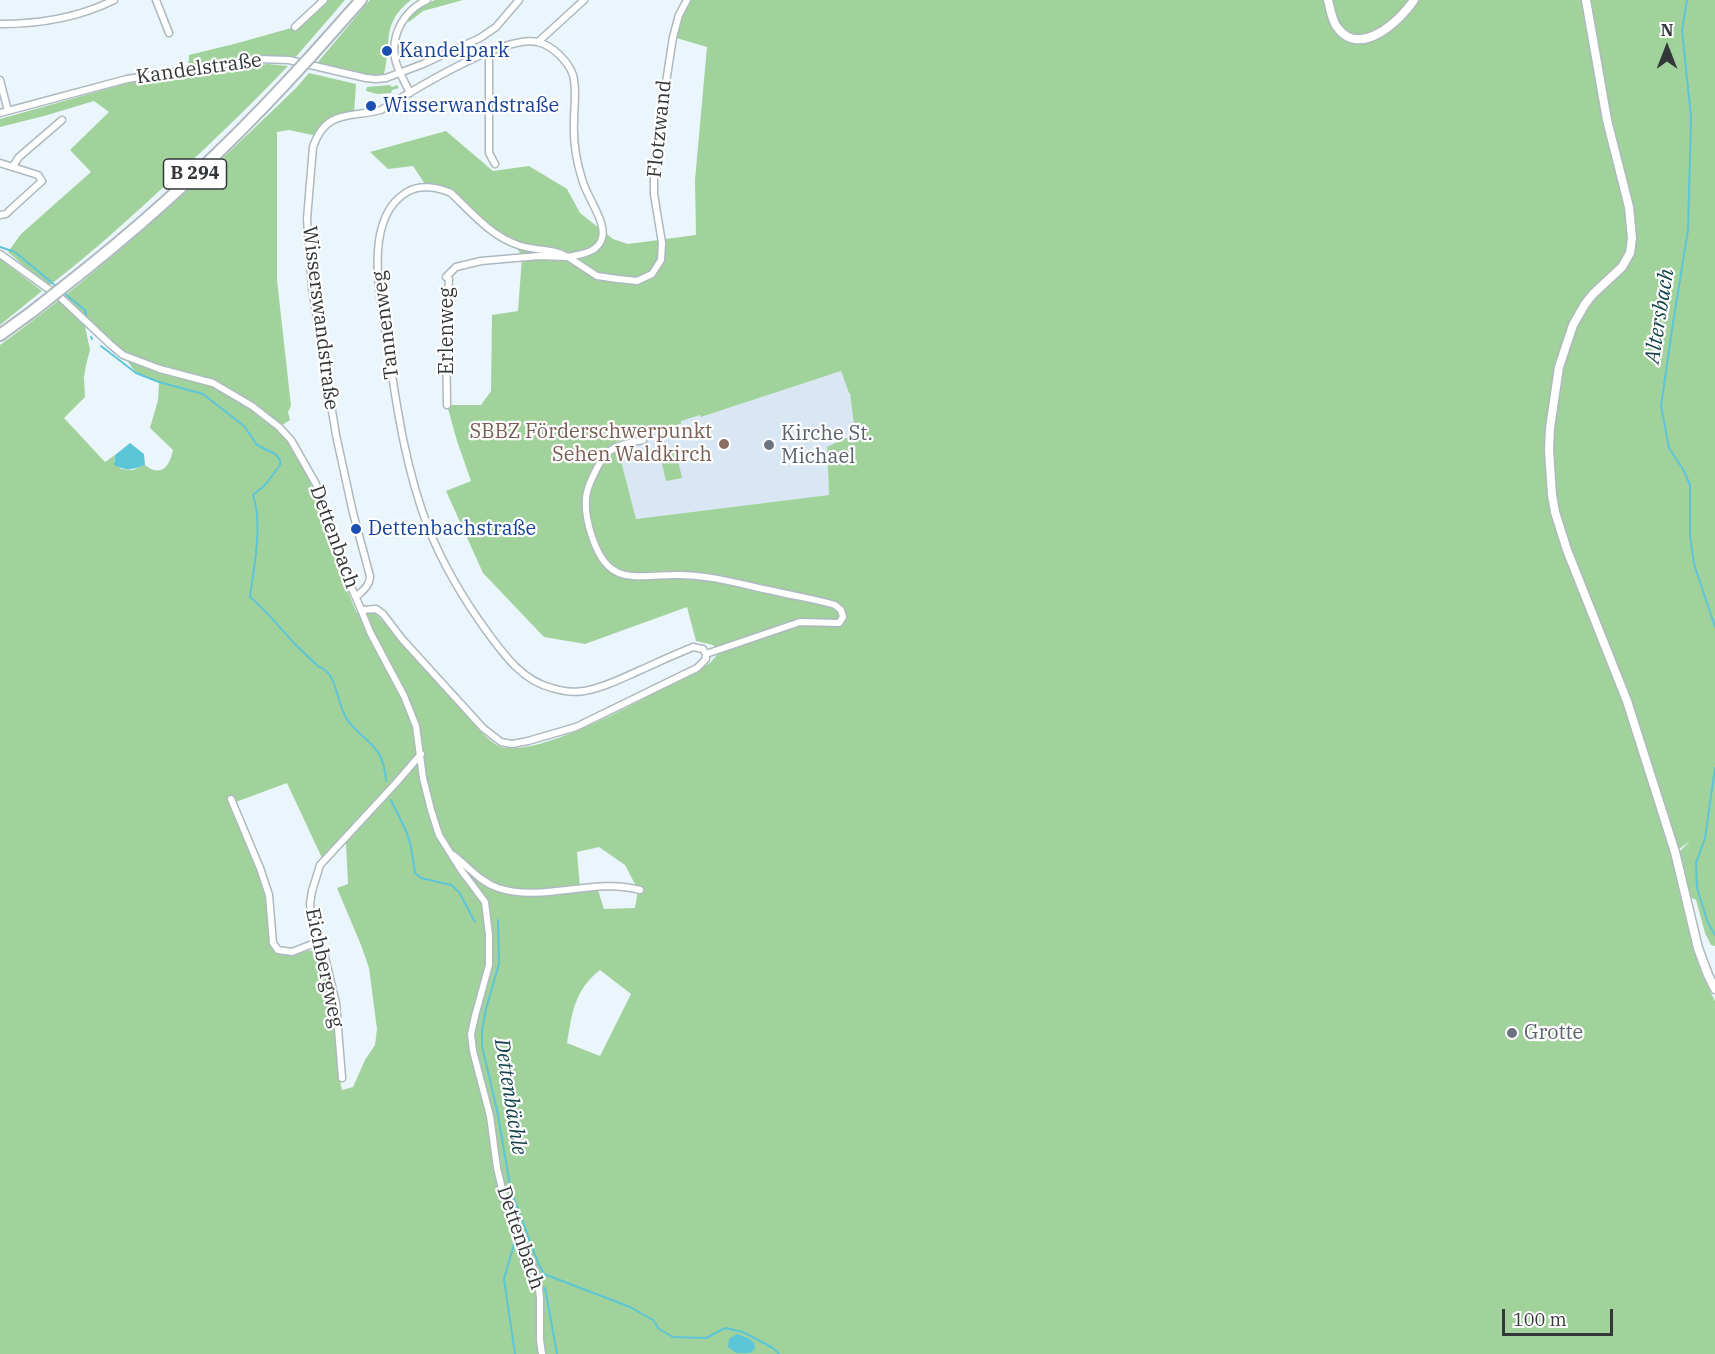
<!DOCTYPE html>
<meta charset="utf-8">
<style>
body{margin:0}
#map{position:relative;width:1715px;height:1354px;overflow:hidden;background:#ebf5fc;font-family:"IBM Plex Serif",serif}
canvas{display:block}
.north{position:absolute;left:1637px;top:18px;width:60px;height:60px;-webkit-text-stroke:4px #fff;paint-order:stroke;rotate:0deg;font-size:16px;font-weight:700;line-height:24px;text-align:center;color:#33373a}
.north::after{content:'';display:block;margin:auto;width:21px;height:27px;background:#33373a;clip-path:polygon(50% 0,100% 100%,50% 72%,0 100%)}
.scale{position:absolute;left:1502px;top:1309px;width:111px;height:27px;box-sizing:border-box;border:3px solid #33373a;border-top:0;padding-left:8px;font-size:18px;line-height:21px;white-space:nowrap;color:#33373a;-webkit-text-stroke:4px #fff;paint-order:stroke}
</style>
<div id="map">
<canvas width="1715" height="1354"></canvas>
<div class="north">N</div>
<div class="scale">100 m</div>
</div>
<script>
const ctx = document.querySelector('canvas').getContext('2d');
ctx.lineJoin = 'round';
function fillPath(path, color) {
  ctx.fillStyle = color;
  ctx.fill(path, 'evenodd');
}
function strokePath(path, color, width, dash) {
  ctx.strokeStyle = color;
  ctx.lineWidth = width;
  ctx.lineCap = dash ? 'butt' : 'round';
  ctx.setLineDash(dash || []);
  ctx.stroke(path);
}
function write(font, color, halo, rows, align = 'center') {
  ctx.font = font + ' "IBM Plex Serif",serif';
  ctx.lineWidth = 4.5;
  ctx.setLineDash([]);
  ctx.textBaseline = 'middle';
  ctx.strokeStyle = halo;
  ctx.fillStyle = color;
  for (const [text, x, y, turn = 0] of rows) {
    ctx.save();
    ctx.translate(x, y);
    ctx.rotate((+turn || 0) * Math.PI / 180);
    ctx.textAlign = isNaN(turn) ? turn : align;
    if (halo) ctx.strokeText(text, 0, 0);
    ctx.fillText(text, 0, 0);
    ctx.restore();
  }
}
fillPath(new Path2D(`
 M 841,371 L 849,392 L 850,392 L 855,435 L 827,447 L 829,495 L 636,519 L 615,442 L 681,424 L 680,421 L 700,415 L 702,417 Z`), '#d8e7f3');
fillPath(new Path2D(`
 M 324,0 L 345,0 L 294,59 C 259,53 223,62 188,68 L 189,55 L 234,44 L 295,27 Z
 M 370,0 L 411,0 C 381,23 392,42 384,74 C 361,78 339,70 318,62 Z
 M 435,0 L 463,0 L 423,11 L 409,22 L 406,21 L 419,8 Z
 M 687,0 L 1715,0 L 1715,946 L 1711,945 L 1705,933 L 1696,900 L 1690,897 L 1680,851 L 1690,841 L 1675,852 L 1656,796 L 1684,896 L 1696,954 L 1704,979 L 1715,1001 L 1715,1354 L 0,1354 L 0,345 C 106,268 202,179 296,88 L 309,73 L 356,84 L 354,114 L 342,116 L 317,136 L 289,130 L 277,132 L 277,280 L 291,406 L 288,412 L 290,420 L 279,427 C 300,457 315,490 327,526 C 337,555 344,585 357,613 L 374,612 C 405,642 432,676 460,708 C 471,720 482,735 495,744 C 531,768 673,682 710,663 L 717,655 L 717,650 L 713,645 L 696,641 L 687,607 L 585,644 L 544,637 L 483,573 L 446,491 L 471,481 L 457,441 L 447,405 L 481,405 L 491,391 L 492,315 L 518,311 L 522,257 L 515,244 L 497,236 L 451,193 L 427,187 L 413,166 L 388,169 L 370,152 L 446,131 L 493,171 L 529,166 L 567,189 L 580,213 L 613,239 L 628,244 L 696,235 L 695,180 L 707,47 L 673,37 ZM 84,321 L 123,355 L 136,373 L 159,382 L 158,400 L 150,428 L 173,450 C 170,466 161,478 145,465 L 133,470 L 121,469 L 114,461 L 115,455 L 105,462 L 64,418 L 85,397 L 84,377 L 86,365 L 90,350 ZM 841,371 L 849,393 L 850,393 L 855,434 L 827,447 L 829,495 L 636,519 L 616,442 L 681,424 L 681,421 L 700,415 L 701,417 ZM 287,783 L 322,858 L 342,836 L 345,837 L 346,843 L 348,884 L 337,888 L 361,945 L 369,968 L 377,1029 L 375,1045 L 365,1060 L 353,1087 L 342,1090 C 332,1043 339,995 317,951 C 299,948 289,963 271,948 L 267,900 L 265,890 L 233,803 ZM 599,847 L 625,865 L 638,890 L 635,908 L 604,909 L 597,887 L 580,888 L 577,852 ZM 600,970 L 631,994 L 600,1056 L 567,1043 C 572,1014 574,990 600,970 Z
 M 268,64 L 288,66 C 250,106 211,143 170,181 C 131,217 92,253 50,285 L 37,277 L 8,252 L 21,234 L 91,172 L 70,150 L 109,112 L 94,101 L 44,116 L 0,127 L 0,119 L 128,83 L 191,73 Z
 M 390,85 L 392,87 L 397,85 L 399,88 L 392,90 L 391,93 L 377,94 L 366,91 L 367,87 Z
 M 0,259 L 42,291 L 0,325 Z
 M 676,452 L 682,478 L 666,481 L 660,455 Z`), '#a1d29b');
fillPath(new Path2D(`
 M 130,443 L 144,454 L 145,465 C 133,470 126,471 114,465 L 115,455 Z
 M 737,1334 L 748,1338 L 754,1343 L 755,1349 L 750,1353 L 736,1353 L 728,1347 L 729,1339 Z`), '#5dc5d8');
strokePath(new Path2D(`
 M 1687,0 L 1682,30 L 1691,117 L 1688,230 L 1673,323 L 1661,406 L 1669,448 L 1684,471 L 1690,485 L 1690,535 L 1694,564 L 1715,627
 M 0,247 L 15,252 L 57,287
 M 64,293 L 85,310 L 86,316
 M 91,337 L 92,339
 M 101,346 L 136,373 L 159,382 L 203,394 L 244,426 L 257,445 L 275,454 L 280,460 L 280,465 L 265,485 L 253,495 C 263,524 254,566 250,597 C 267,611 280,628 295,644 C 302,651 310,659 318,666 C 320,668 324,668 326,671 C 337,680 338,707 348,721 C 367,744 384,746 386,781
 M 1715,768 L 1705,838 L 1696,863 L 1697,888 L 1708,923 L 1715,935
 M 391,800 L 407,833 L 411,847 L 415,873 L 421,878 L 451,885 L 459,892 L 475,922
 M 498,920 L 499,964 L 486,1009 L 482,1031 L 482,1046 L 497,1110 L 511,1191 L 539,1265 L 544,1274 L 630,1307 L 653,1320 L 659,1329 L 673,1337 L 706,1338 L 725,1328 L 743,1332 L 773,1348 L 779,1354
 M 545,1288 L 557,1354
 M 515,1354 L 504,1279 L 517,1234`), '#5dc5d8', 2);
const street = new Path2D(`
 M 156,0 L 169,33
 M 0,24 C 39,24 78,18 114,0
 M 295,27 L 324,0
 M 538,42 L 584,0
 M 489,52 L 489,153 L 495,164
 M 0,80 L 8,111
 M 410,93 C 405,82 397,70 395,58 C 391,33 405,10 427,0
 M 0,113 L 127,79 L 258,59 L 289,60 L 366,78 L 376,79 L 386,78 L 423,64 L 480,38 L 496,27 L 519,0
 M 0,163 L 38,175 L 42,181 L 10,210 L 6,214 L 0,215
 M 13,166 L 19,157 L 62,120
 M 0,254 L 61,298 L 111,345 L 123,355 L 160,369 L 213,383 L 252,406 L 279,427 L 291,440 L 316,484 L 347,577 L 362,612 L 370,632 L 404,696 L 416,726 L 423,778 L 431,810 L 439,835 L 461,870 L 485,902 L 489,935 L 489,965 L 475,1016 L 471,1034 L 473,1051 L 490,1116 L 497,1168 L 503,1193 L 538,1280 L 540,1299 L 540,1340 L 542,1354
 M 447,405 L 446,327 L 449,279 L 446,277 L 456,267 L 481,261 L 539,256 L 568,257 L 597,276 L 618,279 L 637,281 L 652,274 L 661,260 L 662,243 L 654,194 L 654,171 L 661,115 L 673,37 L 679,15 L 687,0
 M 643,440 C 630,443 614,445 605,455 C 599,463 589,483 587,492 C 582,514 595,560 615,571 C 629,580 657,575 673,575 C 708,574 739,584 773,591 C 794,596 815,599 835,605 L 841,610 L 843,617 L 839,623 L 800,622 L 706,654
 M 356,597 C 362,591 370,586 370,576 L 353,513 L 336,435 L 312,288 L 307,219 L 313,147 C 326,109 350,118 381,110 C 412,91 503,34 538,42 C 553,46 568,61 573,75 C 577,90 574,106 574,121 C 573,141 576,160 582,179 C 586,196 607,222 602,238 C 598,253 581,254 568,257 C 553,248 534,251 518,245 C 491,236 471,212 451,193 C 438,187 420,184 407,192 C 360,220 382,305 388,349 C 397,409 406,470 428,527 C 443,565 464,600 488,633 C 505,656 523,681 552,688 C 562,691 573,693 584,691 C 604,688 624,677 643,669 C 660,661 676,654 693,647 L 703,649 L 706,654
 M 361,610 L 376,609 L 383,614 L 402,639 L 483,728 L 501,742 L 512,744 L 528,741 L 576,727 L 697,668 L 706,659 L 706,654
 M 231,799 L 260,868 L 269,895 L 273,943 L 278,950 L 292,952 L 315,943
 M 453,855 C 468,866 480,882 498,888 C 544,903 594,877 640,890
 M 342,1078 L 336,1003 L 324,953 L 315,943 L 310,904 L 312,891 L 320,865 L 396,783 L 421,754`);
const secondary = new Path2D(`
 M 1328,0 C 1330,8 1332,21 1337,27 C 1359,59 1400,21 1414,0
 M 1586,0 L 1607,120 L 1629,207 L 1632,238 L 1630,253 L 1622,267 L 1593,294 L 1585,304 L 1573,325 L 1559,367 L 1550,428 L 1549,450 L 1552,495 L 1555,512 L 1567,550 L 1627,701 L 1675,852 L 1698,948 L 1708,975 L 1715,989`);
const highway = new Path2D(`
 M 312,55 L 361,0
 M 86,269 C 157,212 225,149 287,82
 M 0,335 L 33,311`);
strokePath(street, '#aeb8bf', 9);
strokePath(secondary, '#aeb8bf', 11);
strokePath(highway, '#aeb8bf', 14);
strokePath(street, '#fff', 6);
strokePath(secondary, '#fff', 8);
strokePath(highway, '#fff', 10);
const highwayBridge = new Path2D(`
 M 287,82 L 312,55
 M 33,311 L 86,269`);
strokePath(highwayBridge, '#aeb8bf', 14, []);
strokePath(highwayBridge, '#fff', 10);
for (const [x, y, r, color] of [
 [387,51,6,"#1a4fb4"],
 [371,106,6,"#1a4fb4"],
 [724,444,6,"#8d6e63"],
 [769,445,6,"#6b7280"],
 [356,529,6,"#1a4fb4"],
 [1512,1033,6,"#6b7280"]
]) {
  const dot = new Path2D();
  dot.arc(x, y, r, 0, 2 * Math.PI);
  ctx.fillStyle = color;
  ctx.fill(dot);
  strokePath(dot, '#fff', 2);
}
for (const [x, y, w] of [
 [195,174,63]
]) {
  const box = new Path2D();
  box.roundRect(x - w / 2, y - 15, w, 30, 4.5);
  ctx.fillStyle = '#fff';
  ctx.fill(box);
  strokePath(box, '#33373a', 1.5);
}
write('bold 18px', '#33373a', null, [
 ["B 294",195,174]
]);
write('20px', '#164399', '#fff', [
 ["Kandelpark",399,51],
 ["Wisserwandstraße",383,106],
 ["Dettenbachstraße",368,529]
], 'left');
write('20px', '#33373a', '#fff', [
 ["Kandelstraße",199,69,-8],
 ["Flotzwand",660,129,-84],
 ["Wisserswandstraße",320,318,83],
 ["Tannenweg",386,325,-97],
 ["Erlenweg",447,331,-90],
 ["Dettenbach",334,537,70],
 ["Eichbergweg",324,968,78],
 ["Dettenbach",520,1238,71]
]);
write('20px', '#785e54', '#fff', [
 ["SBBZ Förderschwerpunkt",712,432],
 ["Sehen Waldkirch",712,455]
], 'right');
write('20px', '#5b616d', '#fff', [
 ["Kirche St.",781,434],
 ["Michael",781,457],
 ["Grotte",1524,1033]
], 'left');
write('italic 21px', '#14434c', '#fff', [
 ["Altersbach",1660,316,-81],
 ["Dettenbächle",510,1097,81]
]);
</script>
